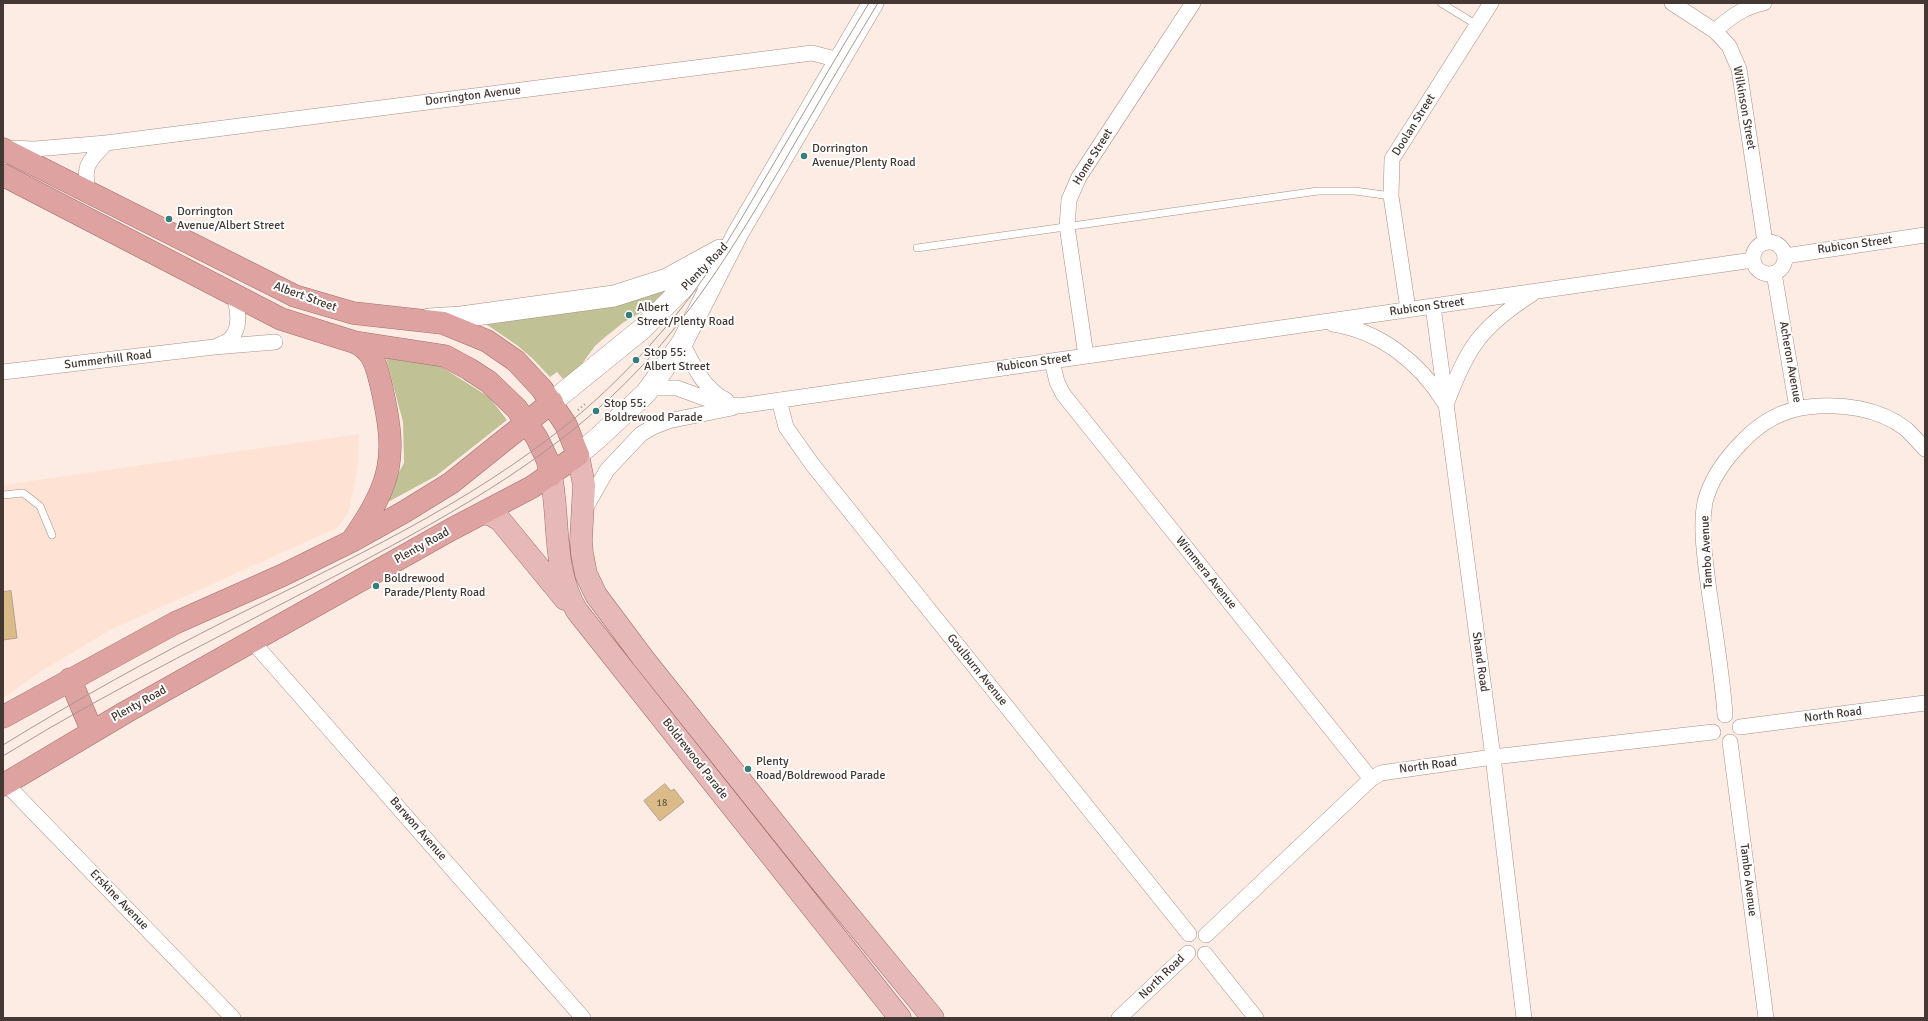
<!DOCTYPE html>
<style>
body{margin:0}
#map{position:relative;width:1928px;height:1021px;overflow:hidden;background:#fdece4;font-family:Signika,sans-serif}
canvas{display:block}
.frame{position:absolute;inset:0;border:4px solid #433833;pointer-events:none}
</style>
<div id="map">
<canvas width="1928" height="1021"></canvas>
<div class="frame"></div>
</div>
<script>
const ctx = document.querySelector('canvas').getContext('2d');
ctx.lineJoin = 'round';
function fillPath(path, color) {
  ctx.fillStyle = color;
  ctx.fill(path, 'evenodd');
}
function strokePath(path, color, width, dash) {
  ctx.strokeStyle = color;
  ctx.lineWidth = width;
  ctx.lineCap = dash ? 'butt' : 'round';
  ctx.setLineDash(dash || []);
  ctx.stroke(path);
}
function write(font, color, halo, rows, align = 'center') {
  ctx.font = font + ' Signika,sans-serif';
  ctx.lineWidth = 4;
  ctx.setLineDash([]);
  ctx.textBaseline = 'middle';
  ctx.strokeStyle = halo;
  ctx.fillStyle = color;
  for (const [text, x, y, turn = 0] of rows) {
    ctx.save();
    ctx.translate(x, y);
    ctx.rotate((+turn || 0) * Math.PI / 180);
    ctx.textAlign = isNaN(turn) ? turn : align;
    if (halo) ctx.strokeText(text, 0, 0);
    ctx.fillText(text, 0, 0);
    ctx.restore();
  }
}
fillPath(new Path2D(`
 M 359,434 L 358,465 L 349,511 L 337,528 L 112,629 L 40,672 L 3,698 L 3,485 Z`), '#fee3d4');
fillPath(new Path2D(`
 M 665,288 L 667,293 L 649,308 L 624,322 L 604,338 L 595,346 L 578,369 L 563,379 L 557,372 L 550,377 L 533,359 L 518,346 L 486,324 Z
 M 385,354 L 440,366 L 489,397 L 507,420 L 436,476 L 390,501 L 383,501 L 404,463 L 403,422 Z`), '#c1c196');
const building = new Path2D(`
 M 11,591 L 17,638 L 3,640 L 3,592 Z
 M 665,784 L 671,791 L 674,789 L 684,802 L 660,821 L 644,801 Z`);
fillPath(building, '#dbbb88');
strokePath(building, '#b0a28b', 1);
const service = new Path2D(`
 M 1441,3 L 1477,25
 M 917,248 L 1318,191 L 1355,191 L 1391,196
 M 3,495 L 23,493 L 40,506 L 52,535`);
const minor = new Path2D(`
 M 1672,3 L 1715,31 L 1729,46 L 1739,69 L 1765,242
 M 1715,31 C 1730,17 1744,7 1764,3
 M 7,148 L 35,149 L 106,143 L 812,53 L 839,60
 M 88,192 C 83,164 88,163 106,143
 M1753 258a16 16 0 1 1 32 0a16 16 0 1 1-32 0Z
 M 1785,256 L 1925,235
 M 1774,273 L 1797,408
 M 1433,306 L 1493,757 L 1524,1018
 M 1408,309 L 1391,196 L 1392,159 L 1491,3
 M 1333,324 C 1380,331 1420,363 1444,402
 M 682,343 C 693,364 703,389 726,400
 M 217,346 C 221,344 228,342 231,338 C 242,326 237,308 234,294
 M 1086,356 L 1067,226 L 1069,200 L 1079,177 L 1193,3
 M 1052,361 L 1057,382 L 1063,394 L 1371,779
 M 3,372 L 214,347 L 275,342
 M 650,388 L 677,388 L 718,403 L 739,406 L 1753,260
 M 779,400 L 786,427 L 812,464 L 1189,934
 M 1447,402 C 1468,346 1481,327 1532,294
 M 586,507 L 607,470 L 641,434 L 653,427 L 668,421 L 732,408
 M 252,641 L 583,1018
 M 1725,715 C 1722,671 1714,627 1708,583 C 1705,557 1700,528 1705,502 C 1711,478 1726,458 1743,441 C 1761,422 1782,410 1808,407 C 1841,403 1879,408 1906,429 C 1912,435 1919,442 1925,449
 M 1740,727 L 1925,703
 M 1730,742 L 1766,1018
 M 5,783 L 233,1018
 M 1206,935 L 1371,779 L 1381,773 L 1493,757 L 1713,732
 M 1205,954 L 1256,1018
 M 1119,1018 L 1188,953`);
const secondary = new Path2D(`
 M 429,319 L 461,317 L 614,296 L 667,279 L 720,250
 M 552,402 L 642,329 L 707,264
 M 578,455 L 600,436 L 646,393 L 682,343 L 738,233 L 873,3`);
const primary = new Path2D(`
 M 578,455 L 584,485 L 581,540 L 582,553 L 586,574 L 596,595 L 643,658 L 819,879 L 933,1018
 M 551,475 C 560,521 552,570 577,611 L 900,1018
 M 483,513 L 491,515 L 500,520 L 565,599`);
const trunk = new Path2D(`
 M 3,149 L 295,296 L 353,313 L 443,323 L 487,341 L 516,361 L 542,389 L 566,425 L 578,455 L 532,487 L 452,529 L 126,712 L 3,785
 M 3,175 L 281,319 L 354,342 L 445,356 L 469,369 L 489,382 L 517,409 L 537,438 L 547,459 L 551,475
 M 353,539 C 393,481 397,456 382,389 C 377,369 375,351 354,342
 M 70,679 L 92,731
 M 3,717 L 175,623 L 283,575 L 352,541 L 404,512 L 451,483 L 552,402`);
strokePath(service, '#a88f82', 8);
strokePath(minor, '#a88f82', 16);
strokePath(secondary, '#a88f82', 22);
strokePath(primary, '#a26e6b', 23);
strokePath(trunk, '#a26e6b', 23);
strokePath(new Path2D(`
 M 578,410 L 585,404`), '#a59790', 2.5, [1, 3]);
strokePath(service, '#fff', 7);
strokePath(minor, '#fff', 15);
strokePath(secondary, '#fff', 21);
strokePath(primary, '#e6b9b8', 22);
strokePath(trunk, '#dea2a0', 22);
strokePath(new Path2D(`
 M 3,745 C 76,700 152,658 229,619 C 346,561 468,505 570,422 C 602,396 631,367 658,336 C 702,288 734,231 767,175 C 801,118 834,60 869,3
 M 3,756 C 116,686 236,629 354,566 C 457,511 560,454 641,367 C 699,305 738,239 781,167 C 813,112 845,57 878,3`), '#a69891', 1);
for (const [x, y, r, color] of [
 [804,156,4,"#357e7c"],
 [169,219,4,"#357e7c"],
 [629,315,4,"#357e7c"],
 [636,360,4,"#357e7c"],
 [596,411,4,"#357e7c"],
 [376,586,4,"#357e7c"],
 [748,769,4,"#357e7c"]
]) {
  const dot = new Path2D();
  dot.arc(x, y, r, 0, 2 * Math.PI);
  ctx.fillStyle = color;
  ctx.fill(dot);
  strokePath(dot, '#fff', 1.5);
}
write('10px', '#695948', null, [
 ["18",662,803]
]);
write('12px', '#433833', '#fff', [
 ["Dorrington Avenue",473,96,-7],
 ["Wilkinson Street",1744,108,80],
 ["Doolan Street",1414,125,-58],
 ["Home Street",1093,157,-58],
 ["Rubicon Street",1855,245,-8],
 ["Plenty Road",705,267,-46],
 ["Albert Street",305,297,20],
 ["Rubicon Street",1427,307,-8],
 ["Summerhill Road",108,360,-7],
 ["Acheron Avenue",1790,362,80],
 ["Rubicon Street",1034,363,-8],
 ["Plenty Road",422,546,-29],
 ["Tambo Avenue",1707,552,-93],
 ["Wimmera Avenue",1206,573,51],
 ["Shand Road",1480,662,82],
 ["Goulburn Avenue",977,670,51],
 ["Plenty Road",139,704,-29],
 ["North Road",1833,715,-7],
 ["Boldrewood Parade",695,759,52],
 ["North Road",1428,766,-7],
 ["Barwon Avenue",418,829,49],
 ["Tambo Avenue",1748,880,83],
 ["Erskine Avenue",119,900,46],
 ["North Road",1162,977,-44]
]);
write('12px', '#433833', '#fff', [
 ["Dorrington",812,149],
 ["Avenue/Plenty Road",812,163],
 ["Dorrington",177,212],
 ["Avenue/Albert Street",177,226],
 ["Albert",637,308],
 ["Street/Plenty Road",637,322],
 ["Stop 55:",644,353],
 ["Albert Street",644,367],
 ["Stop 55:",604,404],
 ["Boldrewood Parade",604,418],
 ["Boldrewood",384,579],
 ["Parade/Plenty Road",384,593],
 ["Plenty",756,762],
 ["Road/Boldrewood Parade",756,776]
], 'left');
</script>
